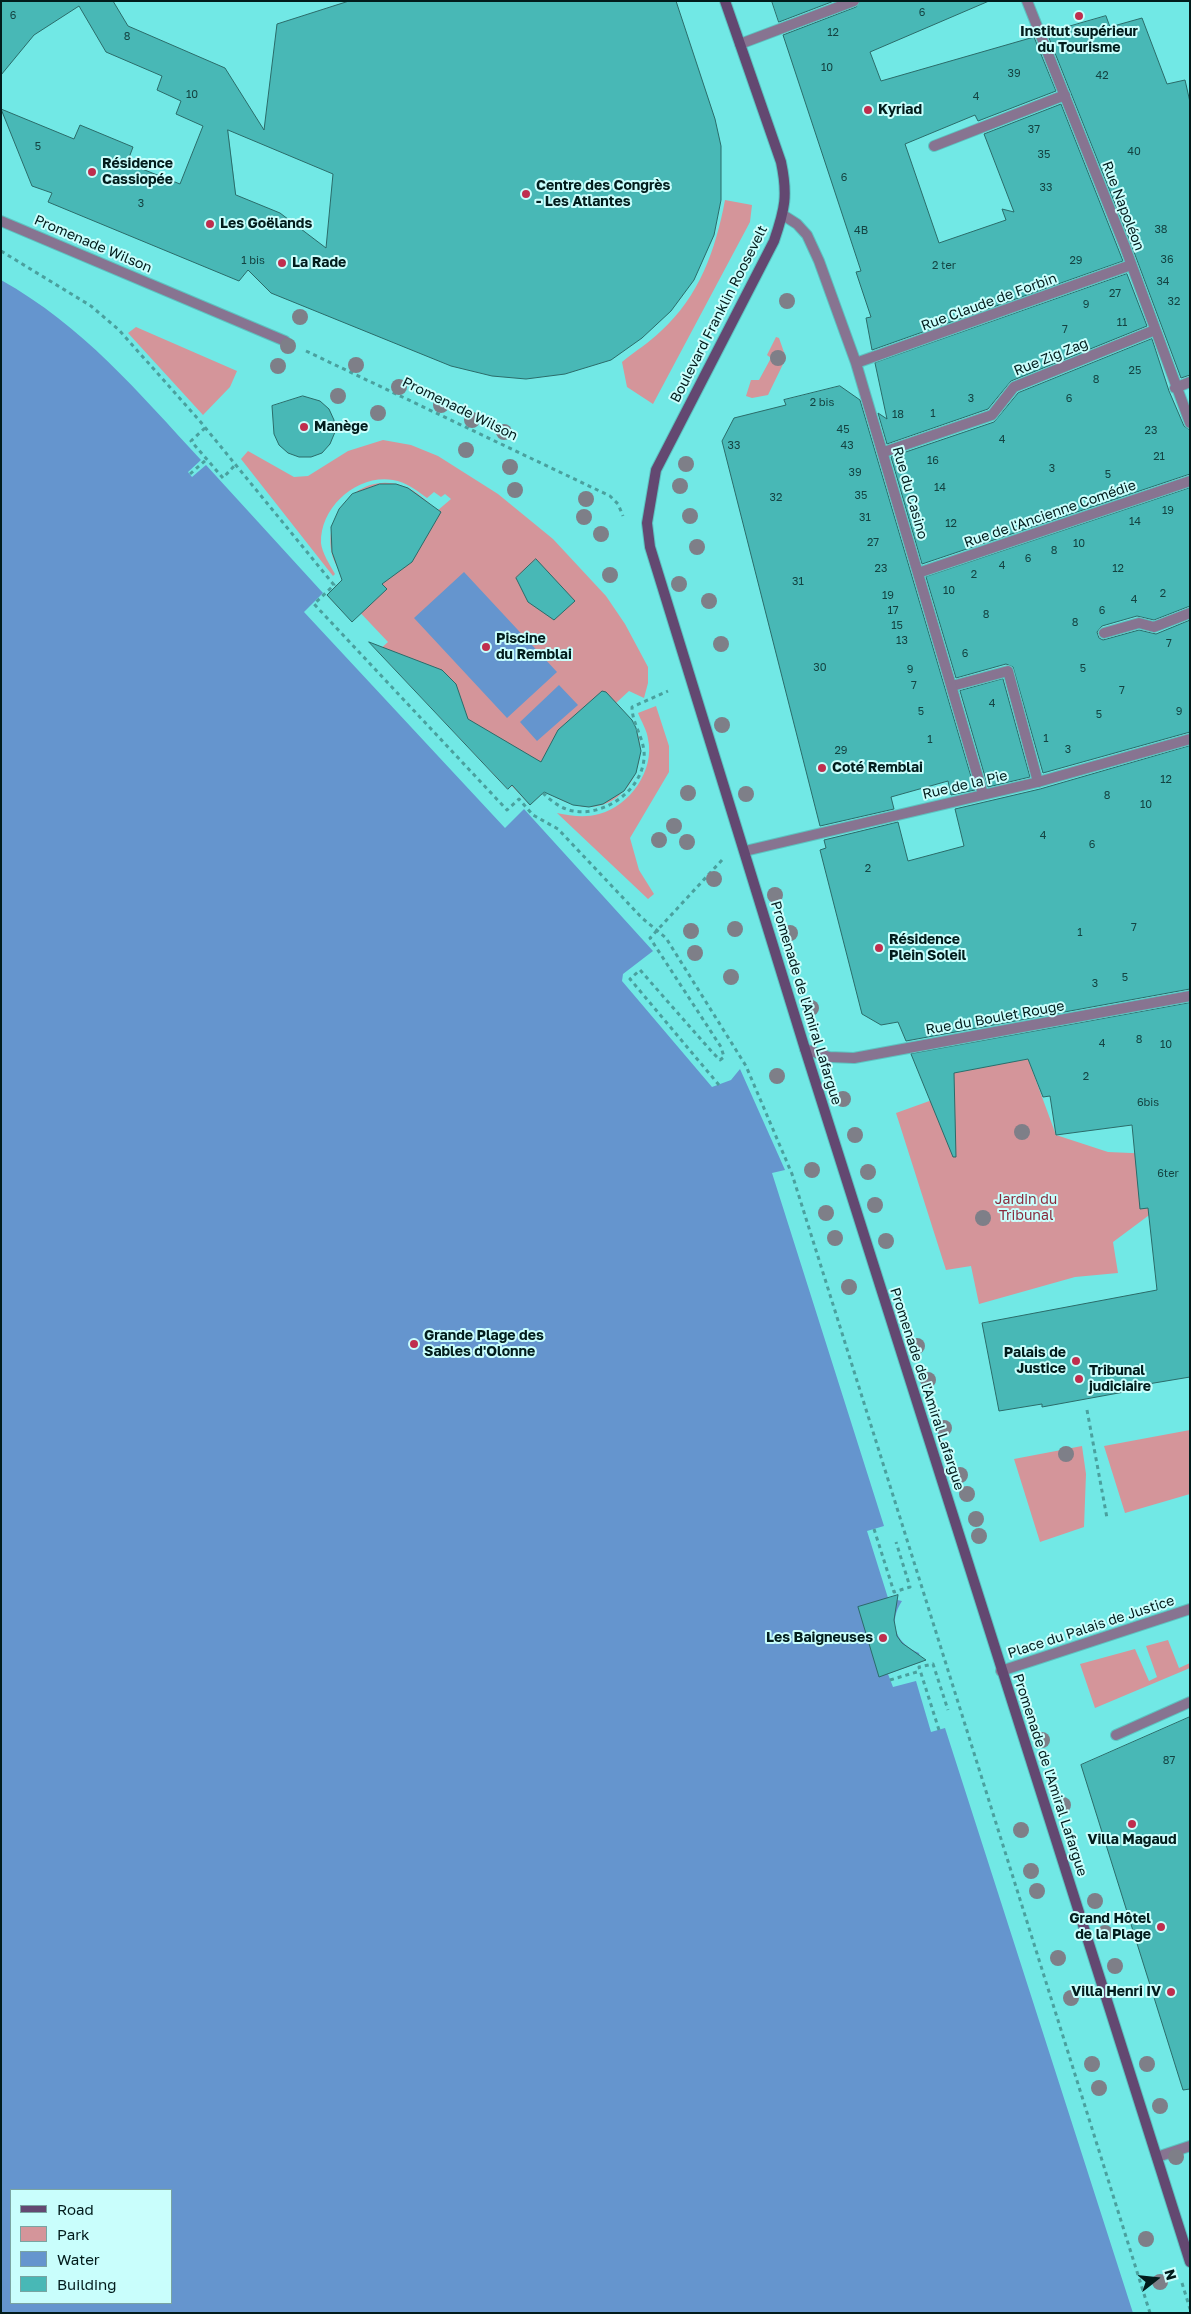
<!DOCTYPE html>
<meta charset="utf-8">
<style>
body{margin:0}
#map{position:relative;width:1191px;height:2314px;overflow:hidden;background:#71e8e5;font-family:"Golos Text",sans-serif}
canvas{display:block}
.frame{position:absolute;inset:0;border:2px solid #021c1c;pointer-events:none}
.legend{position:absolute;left:10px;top:2189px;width:162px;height:115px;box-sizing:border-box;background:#c9fefc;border:1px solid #79a4a2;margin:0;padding:6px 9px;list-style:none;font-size:15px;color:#021c1c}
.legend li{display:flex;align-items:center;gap:10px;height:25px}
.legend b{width:25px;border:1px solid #79a4a2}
.north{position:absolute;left:1131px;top:2254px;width:50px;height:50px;-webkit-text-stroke:4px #c9fefc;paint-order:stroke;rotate:74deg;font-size:14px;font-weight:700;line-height:20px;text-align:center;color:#021c1c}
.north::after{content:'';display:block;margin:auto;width:18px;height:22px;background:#021c1c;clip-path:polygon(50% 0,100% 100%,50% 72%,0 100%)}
</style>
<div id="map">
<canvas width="1191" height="2314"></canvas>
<div class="frame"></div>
<ul class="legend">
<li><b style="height:6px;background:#634871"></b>Road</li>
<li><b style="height:14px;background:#d4959a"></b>Park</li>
<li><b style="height:14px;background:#6595ce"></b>Water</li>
<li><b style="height:14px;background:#48b8b6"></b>Building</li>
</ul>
<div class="north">N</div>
</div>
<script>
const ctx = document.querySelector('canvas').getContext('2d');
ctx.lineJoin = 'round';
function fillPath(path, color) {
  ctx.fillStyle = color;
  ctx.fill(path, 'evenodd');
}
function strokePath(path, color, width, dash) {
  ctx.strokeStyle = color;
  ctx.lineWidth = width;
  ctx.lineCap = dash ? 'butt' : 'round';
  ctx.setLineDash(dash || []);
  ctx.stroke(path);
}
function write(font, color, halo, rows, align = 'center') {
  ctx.font = font + ' "Golos Text",sans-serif';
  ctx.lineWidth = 4;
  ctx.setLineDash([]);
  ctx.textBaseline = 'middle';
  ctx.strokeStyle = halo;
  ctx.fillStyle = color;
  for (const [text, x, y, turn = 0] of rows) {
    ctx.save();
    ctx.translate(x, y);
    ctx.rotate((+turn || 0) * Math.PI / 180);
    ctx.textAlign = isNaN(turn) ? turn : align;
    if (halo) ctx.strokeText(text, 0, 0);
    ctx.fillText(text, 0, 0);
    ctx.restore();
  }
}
fillPath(new Path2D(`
 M 725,200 L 752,205 L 750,222 L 653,404 L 627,387 L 622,362 C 635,351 649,343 661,331 C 699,297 716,249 725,200 Z
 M 136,327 L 237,371 L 230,387 L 203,415 L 128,333 Z
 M 776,337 L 779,338 L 786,358 L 768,395 L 752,398 L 746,396 L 751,380 L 759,380 L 771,358 L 767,355 Z
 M 383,440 L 411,445 L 438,456 L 498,494 L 553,539 L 606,596 L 625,624 L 648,667 L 648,683 L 644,698 L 629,691 L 616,703 C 623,711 631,718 635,727 C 651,760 628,807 588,807 C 572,806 559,800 545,791 L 530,805 L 512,786 L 508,789 L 378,651 L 388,642 L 353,605 L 344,613 L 327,595 L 345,577 C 307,537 350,467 403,486 C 417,491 427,501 437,511 L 451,499 L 445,494 L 441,497 L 434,492 L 427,498 C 416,490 406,482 393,480 C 358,474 320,506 321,543 C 322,553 330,565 335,574 L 333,576 L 241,459 L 248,451 L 294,477 L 308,476 L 348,451 Z
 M 656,706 L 669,746 L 669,772 L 630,838 L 639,870 L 654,894 L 648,899 L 557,813 C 571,816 585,818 599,814 C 630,806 655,770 648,739 C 647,730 641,721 638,713 Z
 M 1028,1059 L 1056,1135 L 1108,1152 L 1154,1154 L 1152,1213 L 1113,1242 L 1118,1273 L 1075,1277 L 979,1304 L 971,1266 L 946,1270 L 896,1113 L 935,1099 L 954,1073 Z
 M 1190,1430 L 1190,1494 L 1125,1513 L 1104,1446 Z
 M 1082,1446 L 1086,1474 L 1084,1527 L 1040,1542 L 1014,1459 Z
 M 1168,1640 L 1179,1668 L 1190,1663 L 1190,1668 L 1095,1708 L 1080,1664 L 1135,1649 L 1149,1681 L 1157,1677 L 1146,1646 Z`), '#d4959a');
fillPath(new Path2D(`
 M 1,280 C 83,326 138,392 201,460 L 188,472 L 192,477 L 206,465 L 323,593 L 304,612 L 505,828 L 524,809 L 653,951 L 623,974 L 622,981 L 712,1087 L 731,1080 L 740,1069 L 785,1170 L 772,1173 L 884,1526 L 867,1531 L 888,1598 L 902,1601 C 888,1622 895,1643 919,1653 L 921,1662 L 888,1674 L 893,1687 L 916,1681 L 931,1732 L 945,1728 L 1133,2313 L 1,2313 ZM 11,2190 L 171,2190 L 171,2303 L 11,2303 Z
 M 464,572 L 557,672 L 507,718 L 414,618 Z
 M 559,685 L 578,705 L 537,741 L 520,722 Z`), '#6595ce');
const building = new Path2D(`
 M 1,1 L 113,1 L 128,26 L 225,68 L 264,130 L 277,24 L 349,1 L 676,1 L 715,119 L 721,146 L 721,200 L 714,235 L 694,280 L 671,311 L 642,338 L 611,360 L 565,374 L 526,379 L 492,376 L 451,366 L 271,293 L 248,270 L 239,281 L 48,202 L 52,193 L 32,186 L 1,109 L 74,139 L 80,125 L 133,147 L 127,163 L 180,184 L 203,126 L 176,114 L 181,101 L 157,90 L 162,76 L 106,52 L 79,6 L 34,35 L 1,75 ZM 228,130 L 333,174 L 326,248 L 280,213 L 236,195 Z
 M 772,1 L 834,1 L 779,22 Z
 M 861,1 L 989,1 L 870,52 L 881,81 L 1034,37 L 1056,91 L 978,121 L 975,115 L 905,144 L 939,243 L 1006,220 L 1002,209 L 1014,212 L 984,134 L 1061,104 L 1123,261 L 872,350 L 866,318 L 871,317 L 856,272 L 861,271 L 783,35 L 856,7 Z
 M 1106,16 L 1110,27 L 1142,18 L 1167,84 L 1185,80 L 1190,102 L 1190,375 L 1181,378 L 1131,244 L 1047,33 Z
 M 1127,274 L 1147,326 L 1011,381 L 988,409 L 887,444 L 878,413 L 887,419 L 875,363 Z
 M 1152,339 L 1169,391 L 1184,426 L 1190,430 L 1190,474 L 922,564 L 891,457 L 994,422 L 1018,393 Z
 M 840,386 L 860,400 L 975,790 L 951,795 L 948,781 L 891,797 L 894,809 L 820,826 L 722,441 L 734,418 L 786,405 L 784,400 Z
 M 303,396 L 320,401 L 329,409 L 334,420 L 335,432 L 330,444 L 322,453 L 311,457 L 299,457 L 288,453 L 279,445 L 274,434 L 272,406 Z
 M 380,484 L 396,484 L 408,488 L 441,512 L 412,562 L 382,584 L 387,589 L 352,622 L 327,595 L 342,580 L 332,552 L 331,527 L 339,509 L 352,494 Z
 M 1190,488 L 1190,606 L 1154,620 L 1137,616 L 1102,626 L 1097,632 L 1099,638 L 1103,640 L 1139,630 L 1156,634 L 1190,620 L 1190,732 L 1043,773 L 1013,667 L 1006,664 L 956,678 L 926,577 Z
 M 536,559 L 575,601 L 554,620 L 528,602 L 516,578 Z
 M 369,642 L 442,670 L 456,684 L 468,719 L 541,762 L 558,730 L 602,691 L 606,692 L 632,720 L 636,728 L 641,751 L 636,773 L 624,791 L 603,804 L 589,807 L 573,805 L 544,792 L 530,805 L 512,785 L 508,789 Z
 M 1003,679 L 1030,777 L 988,787 L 960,691 Z
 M 1190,746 L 1190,989 L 906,1041 L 898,1022 L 881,1025 L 862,1014 L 820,850 L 826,848 L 824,840 L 898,822 L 908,861 L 964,846 L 955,809 L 1040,789 Z
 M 1190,1003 L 1190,1377 L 1124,1388 L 1124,1392 L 1042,1407 L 1042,1404 L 999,1411 L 982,1323 L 1157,1290 L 1148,1208 L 1140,1209 L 1132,1125 L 1056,1135 L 1050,1096 L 1043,1097 L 1028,1059 L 954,1073 L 956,1157 L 953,1157 L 911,1054 Z
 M 898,1595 L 894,1620 L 897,1636 L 902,1643 L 926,1660 L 879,1677 L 858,1607 Z
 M 1190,1717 L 1190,2089 L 1183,2090 L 1081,1765 Z`);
fillPath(building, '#48b8b6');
strokePath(building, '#2b6b69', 1);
const lane = new Path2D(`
 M 952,686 L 1008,671 L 1038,782
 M 1001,1671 L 1190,1609
 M 1116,1735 L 1190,1702`);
const street = new Path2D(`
 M 1027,1 L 1125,247 L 1190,423
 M 740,44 L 854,1
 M 934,146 L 1065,95
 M 783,215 L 797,224 L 807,235 L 819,261 L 856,363 L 983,794
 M 1,221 L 285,341
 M 856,363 L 1131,265
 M 1175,388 L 1190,382
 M 884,452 L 992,415 L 1014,387 L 1155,330
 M 918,573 L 1190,481
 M 1104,633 L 1139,623 L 1154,627 L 1190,613
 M 745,851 L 1038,782 L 1190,739
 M 805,1049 L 829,1057 L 854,1058 L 1190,996
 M 1157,2157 L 1190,2146`);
const secondary = new Path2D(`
 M 725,1 L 781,162 C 788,195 785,209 774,241 L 656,470 L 647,523 L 650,547 L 805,1049 L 1190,2262`);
strokePath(lane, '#5dc3c1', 12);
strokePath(street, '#5dc3c1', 12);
strokePath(secondary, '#5dc3c1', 12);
strokePath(new Path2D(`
 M 1,251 L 91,306 L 119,330 L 199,420 L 334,585 L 314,604 L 507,810 L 519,799 L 533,815 L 558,829 L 642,918 L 666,938 L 746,1066 L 792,1174 L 1150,2313
 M 306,351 L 610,496 L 618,504 L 623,516
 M 205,428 L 191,441 L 223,478 L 235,465
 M 190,474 L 207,459
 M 543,793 C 550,800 559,807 569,810 C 601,819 641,792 644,759 C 646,740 632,725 632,707 L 668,691
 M 719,1085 L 630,979 L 640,970 L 713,1053 L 720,1060 L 724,1057 L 721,1047 L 650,938 L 722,860
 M 1087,1410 L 1107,1518
 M 874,1529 L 894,1592 L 910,1587 L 896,1542
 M 890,1680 L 920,1671
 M 939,1730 L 919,1667 L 933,1664 L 948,1710
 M 1182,2283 L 1190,2309`), '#4aa09e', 3, [4, 4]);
strokePath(lane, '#877491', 10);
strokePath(street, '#877491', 10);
strokePath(secondary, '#634871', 10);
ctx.fillStyle = '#7e7f88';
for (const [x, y] of [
 [787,301],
 [300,317],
 [288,346],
 [778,358],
 [356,365],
 [278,366],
 [399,387],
 [338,396],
 [441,405],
 [378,413],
 [472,420],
 [504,432],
 [466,450],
 [686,464],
 [510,467],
 [680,486],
 [515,490],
 [586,499],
 [690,516],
 [584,517],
 [601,534],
 [697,547],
 [610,575],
 [679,584],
 [709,601],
 [721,644],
 [722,725],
 [688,793],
 [746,794],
 [674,826],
 [659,840],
 [687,842],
 [714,879],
 [775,895],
 [735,929],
 [691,931],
 [790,933],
 [695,953],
 [731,977],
 [811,1008],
 [777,1076],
 [843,1099],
 [1022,1132],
 [855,1135],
 [812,1170],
 [868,1172],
 [875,1205],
 [826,1213],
 [983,1218],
 [835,1238],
 [886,1241],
 [849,1287],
 [917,1346],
 [928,1380],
 [944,1428],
 [1066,1454],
 [960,1475],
 [967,1494],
 [976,1519],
 [979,1536],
 [1042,1740],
 [1063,1805],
 [1021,1830],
 [1031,1871],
 [1037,1891],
 [1095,1901],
 [1105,1933],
 [1058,1958],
 [1115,1966],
 [1071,1998],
 [1092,2064],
 [1147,2064],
 [1099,2088],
 [1160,2106],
 [1176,2157],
 [1146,2239],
 [1160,2282]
]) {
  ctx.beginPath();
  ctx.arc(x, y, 8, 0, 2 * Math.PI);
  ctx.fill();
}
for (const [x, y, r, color] of [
 [1079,16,5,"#bf2e4e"],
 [868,110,5,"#bf2e4e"],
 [92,172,5,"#bf2e4e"],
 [526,194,5,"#bf2e4e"],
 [210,224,5,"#bf2e4e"],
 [282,263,5,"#bf2e4e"],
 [304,427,5,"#bf2e4e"],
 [486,647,5,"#bf2e4e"],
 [822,768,5,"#bf2e4e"],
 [879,948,5,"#bf2e4e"],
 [414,1344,5,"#bf2e4e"],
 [1076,1361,5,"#bf2e4e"],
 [1079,1379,5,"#bf2e4e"],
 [883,1638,5,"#bf2e4e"],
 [1132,1824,5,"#bf2e4e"],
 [1161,1927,5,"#bf2e4e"],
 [1171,1992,5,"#bf2e4e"]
]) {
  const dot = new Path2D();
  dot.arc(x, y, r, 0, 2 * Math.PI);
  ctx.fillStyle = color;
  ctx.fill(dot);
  strokePath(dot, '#c9fefc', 2);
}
write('11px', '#144342', null, [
 ["6",922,13],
 ["6",13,16],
 ["12",833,33],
 ["8",127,37],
 ["10",827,68],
 ["39",1014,74],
 ["42",1102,76],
 ["10",192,95],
 ["4",976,97],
 ["37",1034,130],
 ["5",38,147],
 ["40",1134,152],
 ["35",1044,155],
 ["6",844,178],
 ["33",1046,188],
 ["3",141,204],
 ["38",1161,230],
 ["4B",861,231],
 ["36",1167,260],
 ["1 bis",253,261],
 ["29",1076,261],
 ["2 ter",944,266],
 ["34",1163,282],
 ["27",1115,294],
 ["32",1174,302],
 ["9",1086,305],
 ["11",1122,323],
 ["7",1065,330],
 ["25",1135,371],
 ["8",1096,380],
 ["3",971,399],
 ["6",1069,399],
 ["2 bis",822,403],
 ["1",933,414],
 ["18",898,415],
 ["45",843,430],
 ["23",1151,431],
 ["4",1002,440],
 ["33",734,446],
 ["43",847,446],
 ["21",1159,457],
 ["16",933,461],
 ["3",1052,469],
 ["39",855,473],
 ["5",1108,475],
 ["14",940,488],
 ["35",861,496],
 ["32",776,498],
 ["19",1168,511],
 ["31",865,518],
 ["14",1135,522],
 ["12",951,524],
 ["27",873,543],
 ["10",1079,544],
 ["8",1054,551],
 ["6",1028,559],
 ["4",1002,566],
 ["23",881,569],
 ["12",1118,569],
 ["2",974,575],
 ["31",798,582],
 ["10",949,591],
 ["2",1163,594],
 ["19",888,596],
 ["4",1134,600],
 ["17",893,611],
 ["6",1102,611],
 ["8",986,615],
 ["8",1075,623],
 ["15",897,626],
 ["13",902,641],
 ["7",1169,644],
 ["6",965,654],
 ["30",820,668],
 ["5",1083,669],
 ["9",910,670],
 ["7",914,686],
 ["7",1122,691],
 ["4",992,704],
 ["5",921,712],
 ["9",1179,712],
 ["5",1099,715],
 ["1",1046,739],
 ["1",930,740],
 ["3",1068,750],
 ["29",841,751],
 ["12",1166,780],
 ["8",1107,796],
 ["10",1146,805],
 ["4",1043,836],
 ["6",1092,845],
 ["2",868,869],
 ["7",1134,928],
 ["1",1080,933],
 ["5",1125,978],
 ["3",1095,984],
 ["8",1139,1040],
 ["4",1102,1044],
 ["10",1166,1045],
 ["2",1086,1077],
 ["6bis",1148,1103],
 ["6ter",1168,1174],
 ["87",1169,1761]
]);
write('bold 14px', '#021c1c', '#c9fefc', [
 ["Institut supérieur",1079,32,"center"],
 ["du Tourisme",1079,48,"center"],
 ["Kyriad",878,110],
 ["Résidence",102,164],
 ["Cassiopée",102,180],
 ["Centre des Congrès",536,186],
 ["- Les Atlantes",536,202],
 ["Les Goëlands",220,224],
 ["La Rade",292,263],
 ["Manège",314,427],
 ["Piscine",496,639],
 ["du Remblai",496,655],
 ["Coté Remblai",832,768],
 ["Résidence",889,940],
 ["Plein Soleil",889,956],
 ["Grande Plage des",424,1336],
 ["Sables d'Olonne",424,1352],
 ["Palais de",1066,1353,"right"],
 ["Justice",1066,1369,"right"],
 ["Tribunal",1089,1371],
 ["judiciaire",1089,1387],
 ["Les Baigneuses",873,1638,"right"],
 ["Villa Magaud",1132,1840,"center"],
 ["Grand Hôtel",1151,1919,"right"],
 ["de la Plage",1151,1935,"right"],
 ["Villa Henri IV",1161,1992,"right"]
], 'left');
write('14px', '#021c1c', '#c9fefc', [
 ["Rue Napoléon",1123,206,69],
 ["Promenade Wilson",93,244,23],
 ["Rue Claude de Forbin",989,302,-20],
 ["Boulevard Franklin Roosevelt",719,314,-63],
 ["Rue Zig Zag",1051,357,-22],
 ["Promenade Wilson",460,409,26],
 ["Rue du Casino",910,493,74],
 ["Rue de l'Ancienne Comédie",1050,514,-19],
 ["Rue de la Pie",965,785,-13],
 ["Promenade de l'Amiral Lafargue",806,1003,73],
 ["Rue du Boulet Rouge",995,1018,-10],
 ["Promenade de l'Amiral Lafargue",927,1389,72],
 ["Place du Palais de Justice",1091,1627,-18],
 ["Promenade de l'Amiral Lafargue",1050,1775,72]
]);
write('14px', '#89293b', '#c9fefc', [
 ["Jardin du",1026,1200],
 ["Tribunal",1026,1216]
]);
</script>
